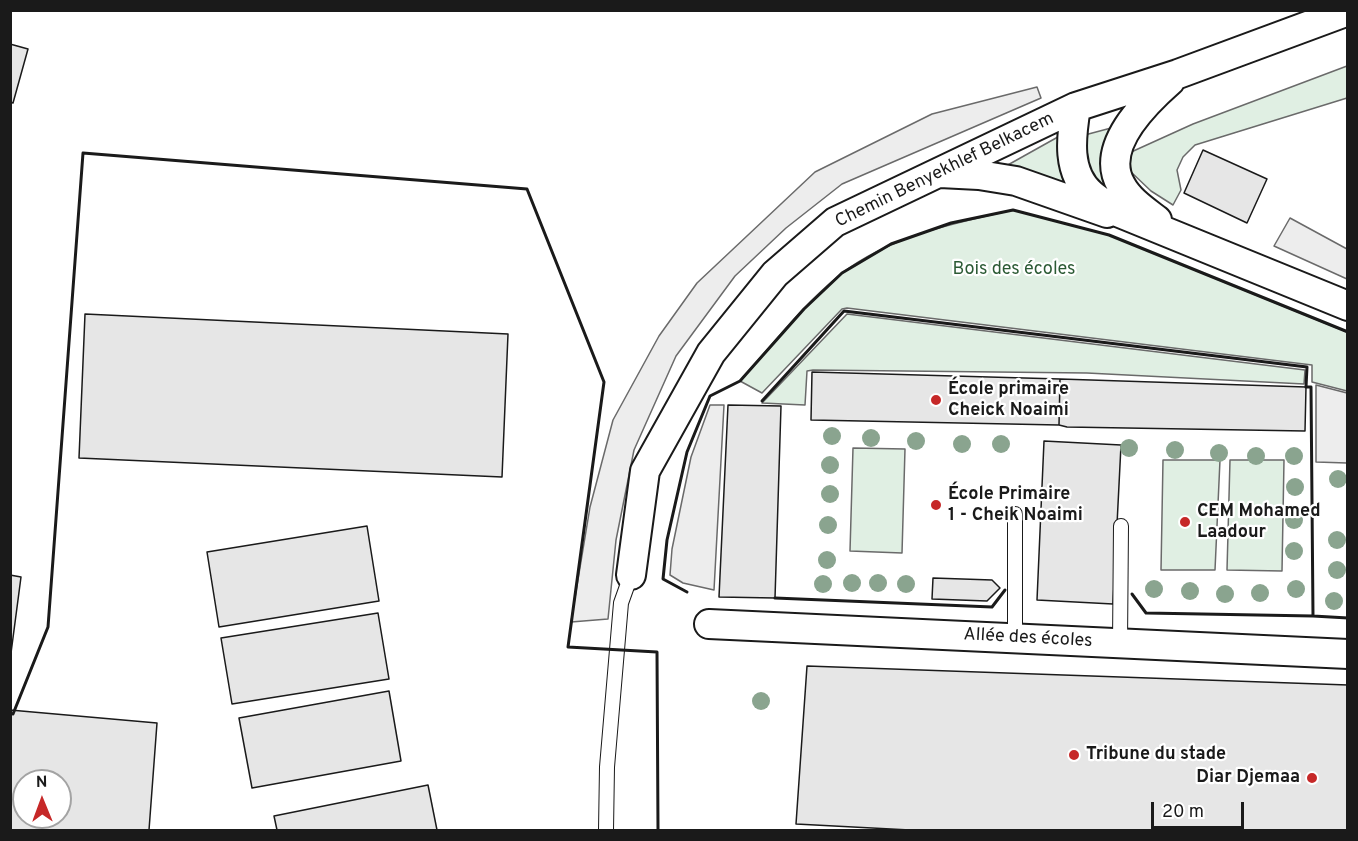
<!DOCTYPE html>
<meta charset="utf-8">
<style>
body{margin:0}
#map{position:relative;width:1358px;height:841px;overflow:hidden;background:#fff;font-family:Overpass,sans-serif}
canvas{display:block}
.frame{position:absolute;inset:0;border:12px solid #1a1a1a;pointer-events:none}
.north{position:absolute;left:12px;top:769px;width:60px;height:60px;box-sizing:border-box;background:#fff;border:2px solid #a3a3a3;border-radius:50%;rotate:359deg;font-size:16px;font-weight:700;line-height:24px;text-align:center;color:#1a1a1a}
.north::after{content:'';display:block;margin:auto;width:21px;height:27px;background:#c62828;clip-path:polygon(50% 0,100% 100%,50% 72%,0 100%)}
.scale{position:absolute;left:1151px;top:802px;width:93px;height:27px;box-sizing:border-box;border:3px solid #1a1a1a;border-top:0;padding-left:8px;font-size:18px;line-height:21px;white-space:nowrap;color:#1a1a1a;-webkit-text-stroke:4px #fff;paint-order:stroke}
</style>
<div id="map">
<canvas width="1358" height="841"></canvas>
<div class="frame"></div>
<div class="north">N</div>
<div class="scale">20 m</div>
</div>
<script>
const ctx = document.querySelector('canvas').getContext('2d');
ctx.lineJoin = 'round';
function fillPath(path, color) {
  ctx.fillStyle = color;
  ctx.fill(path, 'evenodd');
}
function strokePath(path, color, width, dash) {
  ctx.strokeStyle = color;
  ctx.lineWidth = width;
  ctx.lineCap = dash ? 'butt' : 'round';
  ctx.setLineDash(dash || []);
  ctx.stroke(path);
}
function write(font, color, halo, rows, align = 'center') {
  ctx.font = font + ' Overpass,sans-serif';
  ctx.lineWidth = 4.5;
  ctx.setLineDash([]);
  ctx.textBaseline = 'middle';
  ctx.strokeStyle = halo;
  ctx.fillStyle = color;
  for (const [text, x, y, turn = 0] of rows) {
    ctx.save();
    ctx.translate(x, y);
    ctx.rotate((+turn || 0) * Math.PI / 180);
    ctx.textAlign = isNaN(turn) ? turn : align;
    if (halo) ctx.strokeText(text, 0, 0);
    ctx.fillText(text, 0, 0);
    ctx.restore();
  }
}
const green = new Path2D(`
 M 1347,66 L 1347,98 L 1195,145 L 1183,157 L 1177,170 L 1181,190 L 1173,205 L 1151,191 L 1131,172 L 1129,153 L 1193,124 Z
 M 1111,128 L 1102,154 L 1113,196 L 1088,173 L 1081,136 Z
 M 1065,133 L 1085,198 L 1006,166 Z
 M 1013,210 L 1109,235 L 1347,332 L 1347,391 L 1312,382 L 1312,365 L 847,308 L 842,309 L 762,393 L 740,381 C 772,345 803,304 841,274 C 890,236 954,223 1013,210 Z
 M 847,314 L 1305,370 L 1304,384 L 1087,373 L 813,370 L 807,371 L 805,405 L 762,403 Z
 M 853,448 L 905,449 L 902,553 L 850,551 Z
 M 1163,460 L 1220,460 L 1215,570 L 1161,570 Z
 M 1230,460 L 1284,460 L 1282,571 L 1227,570 Z`);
fillPath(green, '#e0efe3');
strokePath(green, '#6a6a6a', 1.5);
const parking = new Path2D(`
 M 1037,87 L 1041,98 L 842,184 L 786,228 L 735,276 L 676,356 L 634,450 L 616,540 L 608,619 L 571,622 L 590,507 L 613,420 L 659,336 L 697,283 L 815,172 L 932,114 Z
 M 1290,218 L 1347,249 L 1347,279 L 1274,246 Z
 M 1316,385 L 1347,393 L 1347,463 L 1316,462 Z
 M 710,405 L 724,405 L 714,590 L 683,583 L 670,575 L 672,549 L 691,457 Z`);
fillPath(parking, '#ededed');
strokePath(parking, '#6a6a6a', 1.5);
const building = new Path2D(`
 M 10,44 L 28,49 L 13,103 L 10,102 Z
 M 1203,150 L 1267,179 L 1247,223 L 1184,193 Z
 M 85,314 L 508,334 L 502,477 L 79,458 Z
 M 812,372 L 1060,379 L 1059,425 L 811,420 Z
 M 1060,379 L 1306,387 L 1305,431 L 1067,427 L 1059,425 Z
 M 728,405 L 781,406 L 775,598 L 719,597 Z
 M 1044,441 L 1121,445 L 1113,604 L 1037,600 Z
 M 367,526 L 379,601 L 219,627 L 207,552 Z
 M 10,575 L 21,577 L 11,653 L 10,653 Z
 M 933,578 L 992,580 L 1000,588 L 987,601 L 932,599 Z
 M 378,613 L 389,679 L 232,704 L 221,638 Z
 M 807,666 L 1348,685 L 1348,830 L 910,830 L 796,824 Z
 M 389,691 L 401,761 L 252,788 L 239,718 Z
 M 10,710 L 157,723 L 149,830 L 10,830 ZM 24,781 L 60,781 L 60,817 L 24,817 Z
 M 428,785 L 437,830 L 277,830 L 274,816 Z`);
fillPath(building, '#e6e6e6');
strokePath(building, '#1a1a1a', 1.5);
const service = new Path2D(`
 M 1015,638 L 1015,514
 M 1120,643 L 1121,526
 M 606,830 L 607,767 L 621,603 L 631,575`);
const minor = new Path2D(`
 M 1076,107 C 1071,137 1066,173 1092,195 C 1099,201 1108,206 1115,211 L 1348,306
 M 940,173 L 979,175 L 1016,181 L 1107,213
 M 1157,220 C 1144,210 1129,200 1121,185 C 1099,147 1145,103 1170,81
 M 631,575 L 645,471 L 711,353 L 775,274 L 835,222 L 1076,107 L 1178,74 L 1348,11
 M 709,624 L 1348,654`);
strokePath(service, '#1a1a1a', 16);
strokePath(minor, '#1a1a1a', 32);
strokePath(service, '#fff', 14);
strokePath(minor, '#fff', 28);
strokePath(new Path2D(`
 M 762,401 L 844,311 L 1307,367 L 1306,387 L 1311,387 L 1313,616 L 1146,613 L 1132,594
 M 687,592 L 663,579 L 667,540 L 687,452 L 710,396 L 740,381 L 804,309 L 842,273 L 891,244 L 951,223 L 1013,210 L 1109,235 L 1348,332
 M 775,598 L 992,607 L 1005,590
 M 1313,616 L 1348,618
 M 13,714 L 48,627 L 83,153 L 527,189 L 604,382 L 568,647 L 657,652 L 658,830`), '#1a1a1a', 3);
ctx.fillStyle = '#8aa48f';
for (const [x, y] of [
 [832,436],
 [871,438],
 [916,441],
 [962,444],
 [1001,444],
 [1129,448],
 [1175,450],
 [1219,453],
 [1256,456],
 [1294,456],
 [830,465],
 [1338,479],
 [1295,487],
 [830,494],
 [1294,520],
 [828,525],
 [1337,540],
 [1294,551],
 [827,560],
 [1337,570],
 [852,583],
 [878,583],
 [823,584],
 [906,584],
 [1154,589],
 [1296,589],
 [1190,591],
 [1260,593],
 [1225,594],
 [1334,601],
 [761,701]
]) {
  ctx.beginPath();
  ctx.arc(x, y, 9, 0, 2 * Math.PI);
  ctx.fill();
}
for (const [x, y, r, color] of [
 [936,400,6,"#c62828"],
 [936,505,6,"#c62828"],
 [1185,522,6,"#c62828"],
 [1074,755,6,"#c62828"],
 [1312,778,6,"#c62828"]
]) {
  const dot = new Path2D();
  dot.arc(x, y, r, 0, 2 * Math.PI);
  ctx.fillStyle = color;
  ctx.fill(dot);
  strokePath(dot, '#fff', 2);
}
write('18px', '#1a1a1a', '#fff', [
 ["Chemin Benyekhlef Belkacem",945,171,-26],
 ["Allée des écoles",1028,639,3]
]);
write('18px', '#2b5a34', '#fff', [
 ["Bois des écoles",1014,270]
]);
write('bold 18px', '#1a1a1a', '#fff', [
 ["École primaire",948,390],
 ["Cheick Noaimi",948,411],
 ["École Primaire",948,495],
 ["1 - Cheik Noaimi",948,516],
 ["CEM Mohamed",1197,512],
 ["Laadour",1197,533],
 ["Tribune du stade",1086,755],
 ["Diar Djemaa",1300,778,"right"]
], 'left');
</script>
